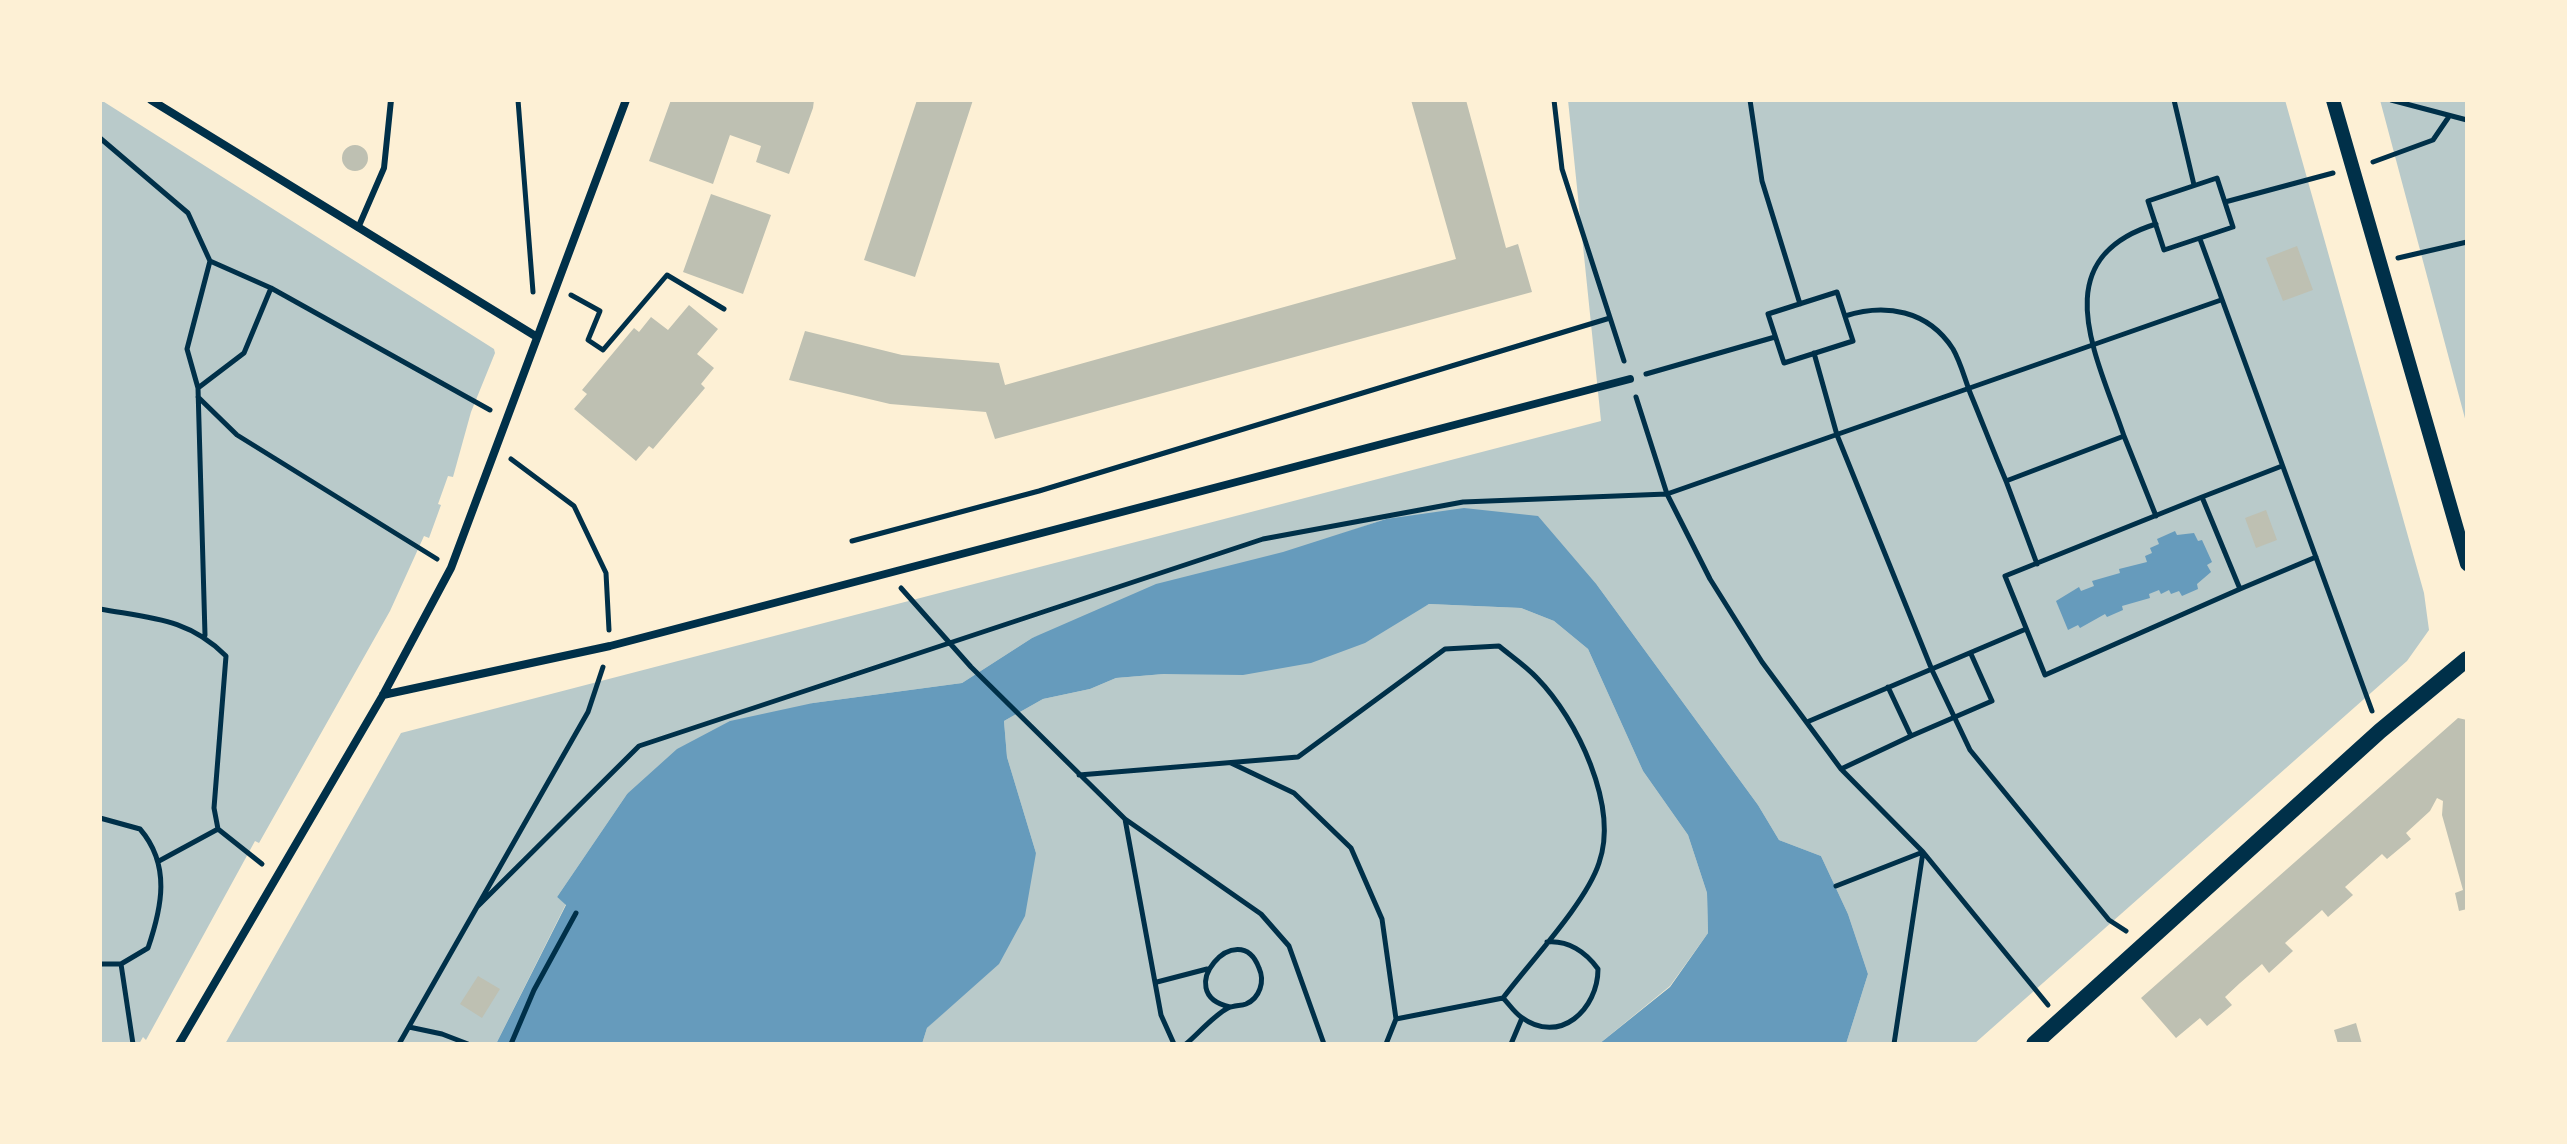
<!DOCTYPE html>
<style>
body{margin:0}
#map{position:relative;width:2567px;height:1144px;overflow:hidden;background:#fdf0d5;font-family:"Work Sans",sans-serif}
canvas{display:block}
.frame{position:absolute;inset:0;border:102px solid #fdf0d5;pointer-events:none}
</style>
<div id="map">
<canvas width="2567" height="1144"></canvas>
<div class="frame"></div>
</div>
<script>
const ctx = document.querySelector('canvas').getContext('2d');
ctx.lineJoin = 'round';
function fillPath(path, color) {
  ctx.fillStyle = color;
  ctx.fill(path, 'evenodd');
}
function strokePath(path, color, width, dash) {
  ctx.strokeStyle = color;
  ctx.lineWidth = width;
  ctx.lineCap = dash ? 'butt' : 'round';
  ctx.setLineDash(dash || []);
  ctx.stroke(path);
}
fillPath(new Path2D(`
 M 101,100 L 494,349 L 495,353 L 471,412 L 453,477 L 448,476 L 438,504 L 441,505 L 429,538 L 424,536 L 390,611 L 259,843 L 255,841 L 146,1040 L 143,1037 L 139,1044 L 100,1044 Z
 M 1568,100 L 2285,100 L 2424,593 L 2429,630 L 2407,661 L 1974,1044 L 1846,1044 L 1868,974 L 1848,914 L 1821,856 L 1779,840 L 1758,805 L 1597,585 L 1386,519 L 1032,638 L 962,683 L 813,703 L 627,794 L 557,897 L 566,904 L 496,1044 L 225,1044 L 401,733 L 1601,421 Z
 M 2380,100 L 2467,100 L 2467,426 Z
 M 1429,604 L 1521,608 L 1554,621 L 1588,649 L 1643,771 L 1688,835 L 1707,893 L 1708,933 L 1670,986 L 1599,1044 L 922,1044 L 927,1028 L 947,1009 L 1036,853 L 1007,757 L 1004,721 L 1043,699 L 1090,689 L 1116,678 L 1164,674 L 1402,618 Z`), '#b9caca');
fillPath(new Path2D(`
 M 1464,508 L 1538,516 L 1597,585 L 1758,805 L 1779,840 L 1821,856 L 1848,914 L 1868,974 L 1846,1044 L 1599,1044 L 1670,987 L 1708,933 L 1707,893 L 1688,835 L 1643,771 L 1588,649 L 1554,621 L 1521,608 L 1429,604 L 1365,643 L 1311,663 L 1243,675 L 1164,674 L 1116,678 L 1090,689 L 1043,699 L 1004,721 L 1007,757 L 1036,853 L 1025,916 L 999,964 L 927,1028 L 922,1044 L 496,1044 L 566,905 L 557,897 L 627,794 L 677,749 L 730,721 L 813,703 L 962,683 L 1032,638 L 1156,584 L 1283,552 L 1386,519 Z
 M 2175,531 L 2177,535 L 2194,533 L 2198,541 L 2202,540 L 2212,562 L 2207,565 L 2211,572 L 2197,584 L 2198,589 L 2182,596 L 2179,591 L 2171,594 L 2169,590 L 2161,594 L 2159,590 L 2149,594 L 2150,598 L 2122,606 L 2123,610 L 2107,617 L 2105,614 L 2080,628 L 2078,625 L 2068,630 L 2056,601 L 2079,587 L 2081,591 L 2094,586 L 2092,581 L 2120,573 L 2119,569 L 2147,562 L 2145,556 L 2152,553 L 2150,548 L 2159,544 L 2157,539 Z`), '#669bbc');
fillPath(new Path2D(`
 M 671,100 L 814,100 L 813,108 L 789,174 L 756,162 L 761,146 L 730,135 L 713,184 L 649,161 Z
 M 917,100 L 973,100 L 915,277 L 864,260 Z
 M 1411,100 L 1466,100 L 1506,248 L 1518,244 L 1532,292 L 995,439 L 986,412 L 890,404 L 789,380 L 805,331 L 902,355 L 999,363 L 1005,385 L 1456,259 Z
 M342 158a13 13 0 1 1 26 0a13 13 0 1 1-26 0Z
 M 711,194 L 771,215 L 743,294 L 683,272 Z
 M 2297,246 L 2313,290 L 2283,301 L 2266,258 Z
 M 689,305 L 718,329 L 697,354 L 714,368 L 701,384 L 705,388 L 653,449 L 649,446 L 636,461 L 574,409 L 587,394 L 582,390 L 634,328 L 639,332 L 651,317 L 668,330 Z
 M 2266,510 L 2277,540 L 2256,548 L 2245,518 Z
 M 2458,718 L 2467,720 L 2467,909 L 2459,911 L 2455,893 L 2463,890 L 2442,815 L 2443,801 L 2437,798 L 2430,811 L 2406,833 L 2411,839 L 2387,859 L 2382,854 L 2345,887 L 2353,895 L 2328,917 L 2322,910 L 2285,943 L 2293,951 L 2269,973 L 2262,964 L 2240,983 L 2225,997 L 2232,1005 L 2207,1026 L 2200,1018 L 2176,1038 L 2141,998 Z
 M 478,976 L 500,989 L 482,1018 L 460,1004 Z
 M 2356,1023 L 2362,1044 L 2338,1044 L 2334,1030 Z`), '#bec0b2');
strokePath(new Path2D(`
 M 518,100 L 533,292
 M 1554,100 L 1562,169 L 1624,361
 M 1750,100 L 1762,181 L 1800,304
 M 2174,100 L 2194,185
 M 2391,100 L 2467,120
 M 100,138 L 188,213 L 210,261 L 187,349 L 198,388 L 205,635
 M 2373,162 L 2433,140 L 2448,118
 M 2217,178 L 2233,227 L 2164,250 L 2148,201 Z
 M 2225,202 L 2333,173
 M 2200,239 L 2372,711
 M 2398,258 L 2467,242
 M 271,288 L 490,410
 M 1837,292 L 1853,341 L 1784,363 L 1768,314 Z
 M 571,295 L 600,311 L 588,340 L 603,350 L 667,275 L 724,309
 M 1845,316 C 1885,303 1928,310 1953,349 C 1961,363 1965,380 1971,395 C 1983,424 1994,453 2006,481
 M 1814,353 L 1837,435 L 1932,670 L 1970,750 L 2109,920 L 2126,931
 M 1646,374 L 1775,337
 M 198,388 L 244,353 L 271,288 L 210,261
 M 198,397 L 237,435 L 437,559
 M 1636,397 L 1667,494 L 1710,579 L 1762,662 L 1841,769 L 1923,852 L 2048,1005
 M 2124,436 C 2098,358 2042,259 2156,224
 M 511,459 L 574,506 L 606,573 L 609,630
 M 2202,497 L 2240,589 L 2045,675 L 2005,576 Z
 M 2202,497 L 2282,466
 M 852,541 L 1039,491 L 1610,318
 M 2037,564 L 2006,481 L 2124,436 L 2156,516
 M 901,588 L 971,667 L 1125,819 L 1261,914 L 1289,946 L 1324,1044
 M 2240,589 L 2316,557
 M 100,609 C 150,618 188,618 226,656 L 214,808 L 218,829
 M 1888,687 L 1911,736 L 1992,701 L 1971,654
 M 1807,722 L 2026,629
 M 1231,763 L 1294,793 L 1351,848 L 1382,919 L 1396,1019 L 1386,1044
 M 1841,769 L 1911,736
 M 1079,775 L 1298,757 L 1445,649 L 1499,646 C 1511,656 1526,666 1537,678 C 1577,719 1619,806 1599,863 C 1586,903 1530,962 1503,998 L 1396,1019
 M 100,818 L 140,829 C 171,865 162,907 148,948 L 121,964 L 100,964
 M 1125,819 L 1161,1015 L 1174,1044
 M 159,861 L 218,829 L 262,864
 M 1836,886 L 1923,852 L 1894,1044
 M 477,907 L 639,746 L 1263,539 L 1463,502 L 1667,494 L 2221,300
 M 121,964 L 133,1044
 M 1157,982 L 1207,969
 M 1503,998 C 1509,1004 1514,1012 1521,1017 C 1560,1046 1598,1009 1598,969 C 1586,952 1568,940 1547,942
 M 409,1027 L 442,1034 L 468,1044
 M 399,1044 L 588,712 L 603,667
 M 511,1044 L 534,990 L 576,913
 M 1186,1044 C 1199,1033 1213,1016 1228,1008 C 1234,1005 1241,1006 1246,1004 C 1260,998 1265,981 1259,968 C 1239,914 1169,994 1230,1007
 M 1511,1044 L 1522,1018`), '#003049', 5);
strokePath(new Path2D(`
 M 358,228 L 384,168 L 391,100`), '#003049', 6);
strokePath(new Path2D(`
 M 151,100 L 537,337
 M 383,695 L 610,646 L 1630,379
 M 179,1044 L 383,695 L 451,568 L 626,100`), '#003049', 8);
strokePath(new Path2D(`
 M 2333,100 L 2467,564`), '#003049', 14);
strokePath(new Path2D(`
 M 2034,1044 L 2380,731 L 2467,659`), '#003049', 16);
</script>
